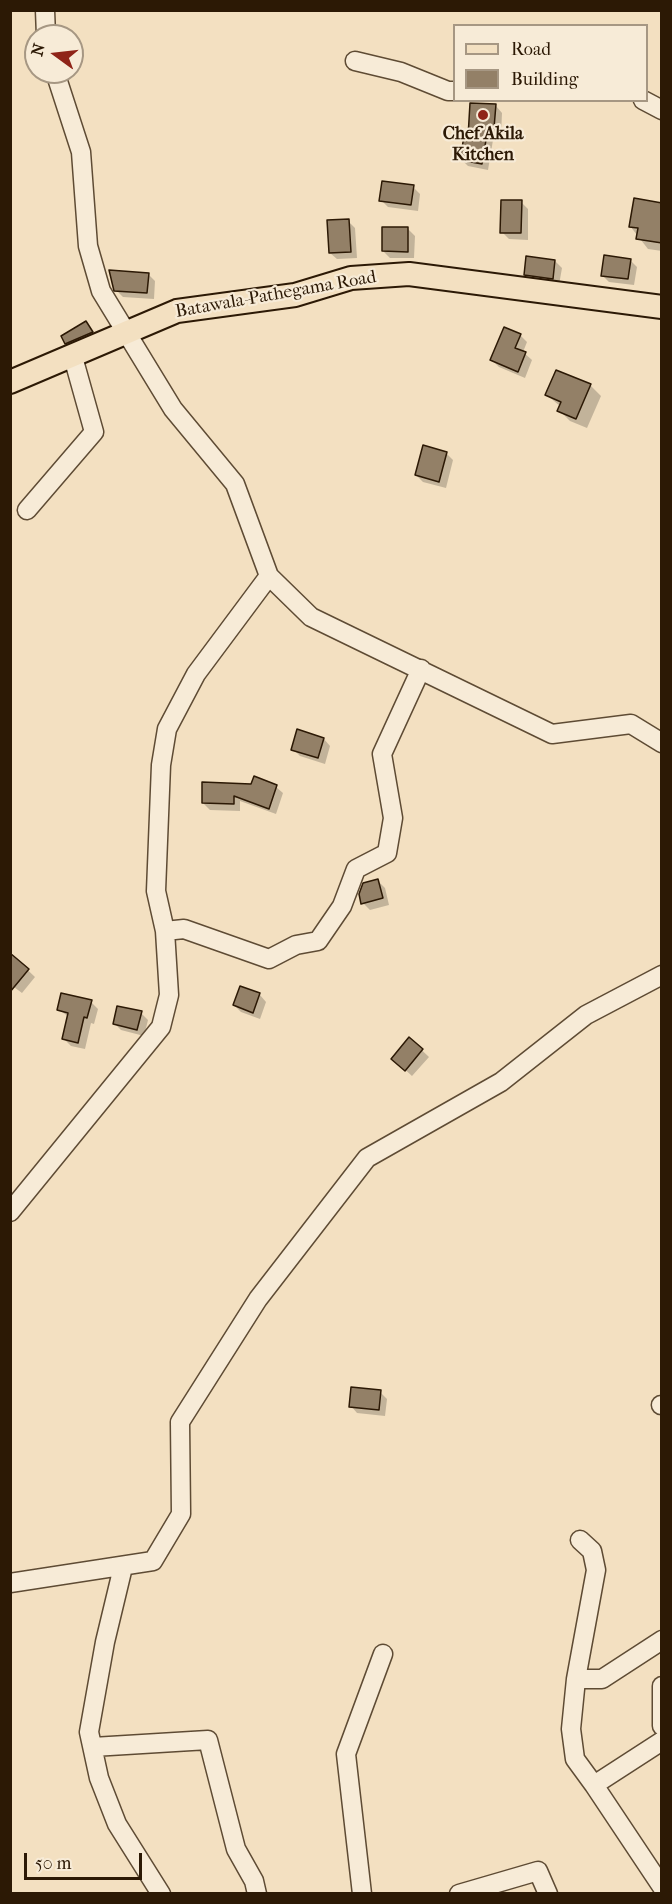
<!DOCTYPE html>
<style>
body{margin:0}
#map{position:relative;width:672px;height:1904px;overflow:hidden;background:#f3e0c1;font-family:"IM FELL French Canon",serif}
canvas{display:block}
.frame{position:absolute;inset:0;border:12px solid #2c1905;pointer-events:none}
.legend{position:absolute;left:453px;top:24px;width:195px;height:78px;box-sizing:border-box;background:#f7ebd7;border:2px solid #a69783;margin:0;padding:8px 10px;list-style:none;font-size:18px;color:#2c1905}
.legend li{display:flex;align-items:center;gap:12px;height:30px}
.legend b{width:30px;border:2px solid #a69783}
.north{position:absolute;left:24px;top:24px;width:60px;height:60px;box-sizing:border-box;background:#f7ebd7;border:2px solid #a69783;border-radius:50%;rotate:285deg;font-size:16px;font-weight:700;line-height:24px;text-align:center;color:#2c1905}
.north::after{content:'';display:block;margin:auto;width:21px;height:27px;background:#8f2418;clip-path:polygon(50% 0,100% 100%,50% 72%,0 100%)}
.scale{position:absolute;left:24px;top:1853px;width:118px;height:27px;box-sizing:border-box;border:3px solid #2c1905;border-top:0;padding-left:8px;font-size:18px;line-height:21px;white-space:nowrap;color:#2c1905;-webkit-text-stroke:4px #f7ebd7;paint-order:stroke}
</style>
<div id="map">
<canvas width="672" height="1904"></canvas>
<div class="frame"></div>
<ul class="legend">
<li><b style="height:8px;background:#f3e0c1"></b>Road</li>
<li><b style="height:16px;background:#938067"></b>Building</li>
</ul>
<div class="north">N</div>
<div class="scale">50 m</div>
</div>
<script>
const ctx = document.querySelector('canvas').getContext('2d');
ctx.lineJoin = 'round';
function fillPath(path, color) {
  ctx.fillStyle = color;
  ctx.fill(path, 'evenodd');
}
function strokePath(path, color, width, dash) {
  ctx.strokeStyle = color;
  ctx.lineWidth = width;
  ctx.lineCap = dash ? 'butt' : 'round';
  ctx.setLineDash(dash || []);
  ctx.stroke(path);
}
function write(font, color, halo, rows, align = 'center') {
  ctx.font = font + ' "IM FELL French Canon",serif';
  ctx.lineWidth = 4.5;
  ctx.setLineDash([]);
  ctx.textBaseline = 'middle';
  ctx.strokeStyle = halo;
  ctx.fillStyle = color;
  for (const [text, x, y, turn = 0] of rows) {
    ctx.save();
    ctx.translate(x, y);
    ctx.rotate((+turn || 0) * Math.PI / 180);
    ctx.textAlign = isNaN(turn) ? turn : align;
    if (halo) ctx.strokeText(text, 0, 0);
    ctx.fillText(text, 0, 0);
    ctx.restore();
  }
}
fillPath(new Path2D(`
 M 496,106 L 502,113 L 501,135 L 494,134 L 488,170 L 468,166 L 462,160 L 470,139 Z
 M 413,187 L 420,194 L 418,211 L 388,207 L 381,200 Z
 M 521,202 L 528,209 L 528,240 L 509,239 L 502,232 Z
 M 662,204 L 662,251 L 648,249 L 630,226 Z
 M 348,221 L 355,228 L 357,258 L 337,259 L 330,253 Z
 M 408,229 L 415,236 L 414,258 L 390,258 L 383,251 Z
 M 630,260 L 637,267 L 634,285 L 609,282 L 602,275 Z
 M 555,261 L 562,268 L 559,285 L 532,282 L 525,275 Z
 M 148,274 L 155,281 L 154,299 L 123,297 L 116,290 Z
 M 86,323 L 98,339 L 74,350 L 67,343 Z
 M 520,335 L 527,342 L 523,352 L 532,360 L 525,378 L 499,367 L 492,360 Z
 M 590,385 L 601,396 L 587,428 L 570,421 L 559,410 L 561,407 L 547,395 Z
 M 446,453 L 453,460 L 446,488 L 423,482 L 416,475 Z
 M 324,739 L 330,746 L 325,764 L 300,756 L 293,749 Z
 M 254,778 L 276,787 L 283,793 L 276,814 L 240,801 L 240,811 L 210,810 L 203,803 L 252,785 Z
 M 378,881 L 385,888 L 389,905 L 370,910 L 363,903 Z
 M 15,958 L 35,977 L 22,993 L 10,984 Z
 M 241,988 L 260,995 L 266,1002 L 260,1019 L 241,1012 L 234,1005 Z
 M 91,1002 L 98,1009 L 94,1024 L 91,1023 L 85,1049 L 71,1046 L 64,1039 L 69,1017 L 58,1009 Z
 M 141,1013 L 148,1020 L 144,1036 L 121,1030 L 114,1023 Z
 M 410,1039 L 429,1057 L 412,1076 L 400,1065 Z
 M 380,1392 L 387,1399 L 385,1416 L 357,1413 L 351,1406 Z`), '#0003');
const building = new Path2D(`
 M 470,103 L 496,104 L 494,128 L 488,128 L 482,164 L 460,160 L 464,136 L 468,137 Z
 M 382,181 L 414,185 L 411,205 L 379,201 Z
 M 634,198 L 662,203 L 662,243 L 636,239 L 638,228 L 629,227 Z
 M 501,200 L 522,200 L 521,233 L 500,233 Z
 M 349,219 L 351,252 L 329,253 L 327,220 Z
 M 382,227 L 408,227 L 408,252 L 382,251 Z
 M 604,255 L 631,259 L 628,279 L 601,276 Z
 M 526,256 L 555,260 L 553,279 L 524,275 Z
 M 109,270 L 149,273 L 147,293 L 114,291 Z
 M 86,321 L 93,332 L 65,344 L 61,336 Z
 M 504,327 L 521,334 L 515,348 L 526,352 L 518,372 L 490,360 Z
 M 556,370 L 591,384 L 576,419 L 557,411 L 561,402 L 545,395 Z
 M 423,445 L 447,452 L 439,482 L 415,475 Z
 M 297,729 L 324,738 L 318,758 L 291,750 Z
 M 254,776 L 277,785 L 269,809 L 234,796 L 234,804 L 202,803 L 202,782 L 251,784 Z
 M 378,879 L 383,898 L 361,904 L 359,894 L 363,883 Z
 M 10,953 L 29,969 L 10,992 Z
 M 240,986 L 260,993 L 253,1013 L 233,1005 Z
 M 61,993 L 92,1000 L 87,1018 L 84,1017 L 78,1043 L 62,1039 L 68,1013 L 57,1010 Z
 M 117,1006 L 142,1011 L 137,1030 L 113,1024 Z
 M 409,1037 L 423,1049 L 405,1071 L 391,1059 Z
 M 351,1387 L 381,1390 L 379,1410 L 349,1407 Z`);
fillPath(building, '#938067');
strokePath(building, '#2c1905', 1.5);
const minor = new Path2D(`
 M 45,10 L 46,36
 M 355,61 L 401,72 L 448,91 L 454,91
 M 55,72 L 81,152 L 88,246 L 101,291 L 173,409 L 235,484 L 269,576 L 311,617 L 552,734 L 631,724 L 662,743
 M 643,100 L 662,110
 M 27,510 L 94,432 L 73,357
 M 165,931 L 184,929 L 269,959 L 296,945 L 318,941 L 342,906 L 356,869 L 387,853 L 393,818 L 382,754 L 421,669
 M 10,1212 L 161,1027 L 169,995 L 165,931 L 156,891 L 161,765 L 167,729 L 196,674 L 269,576
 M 661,1405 L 662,1405
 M 580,1540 L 592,1551 L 596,1570 L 576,1679 L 571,1729 L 575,1759 L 594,1785 L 662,1741
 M 123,1567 L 105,1642 L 89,1732 L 99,1778 L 117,1824 L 161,1894
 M 10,1583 L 153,1561 L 181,1514 L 180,1422 L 258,1299 L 367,1158 L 501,1082 L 586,1015 L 662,975
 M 576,1679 L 602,1679 L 662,1640
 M 662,1686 L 662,1726
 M 93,1747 L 208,1740 L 236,1849 L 254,1881 L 257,1894
 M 594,1785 L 662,1887
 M 362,1894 L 346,1754 L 383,1654
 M 459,1894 L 538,1871 L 548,1894`);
const major = new Path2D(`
 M 10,382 L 177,311 L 295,295 L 351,278 L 409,274 L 662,307`);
strokePath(minor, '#5e4b34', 21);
strokePath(major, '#2c1905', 26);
strokePath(minor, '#f7ebd7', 18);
strokePath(major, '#f3e0c1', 22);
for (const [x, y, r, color] of [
 [483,115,6,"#8f2418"]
]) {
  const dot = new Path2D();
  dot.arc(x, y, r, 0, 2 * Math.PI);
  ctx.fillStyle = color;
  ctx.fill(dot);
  strokePath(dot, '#f7ebd7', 2);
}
write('bold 18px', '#2c1905', '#f7ebd7', [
 ["Chef Akila",483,135],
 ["Kitchen",483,156]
]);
write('18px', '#2c1905', '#f7ebd7', [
 ["Batawala-Pathegama Road",276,295,-10]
]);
</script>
